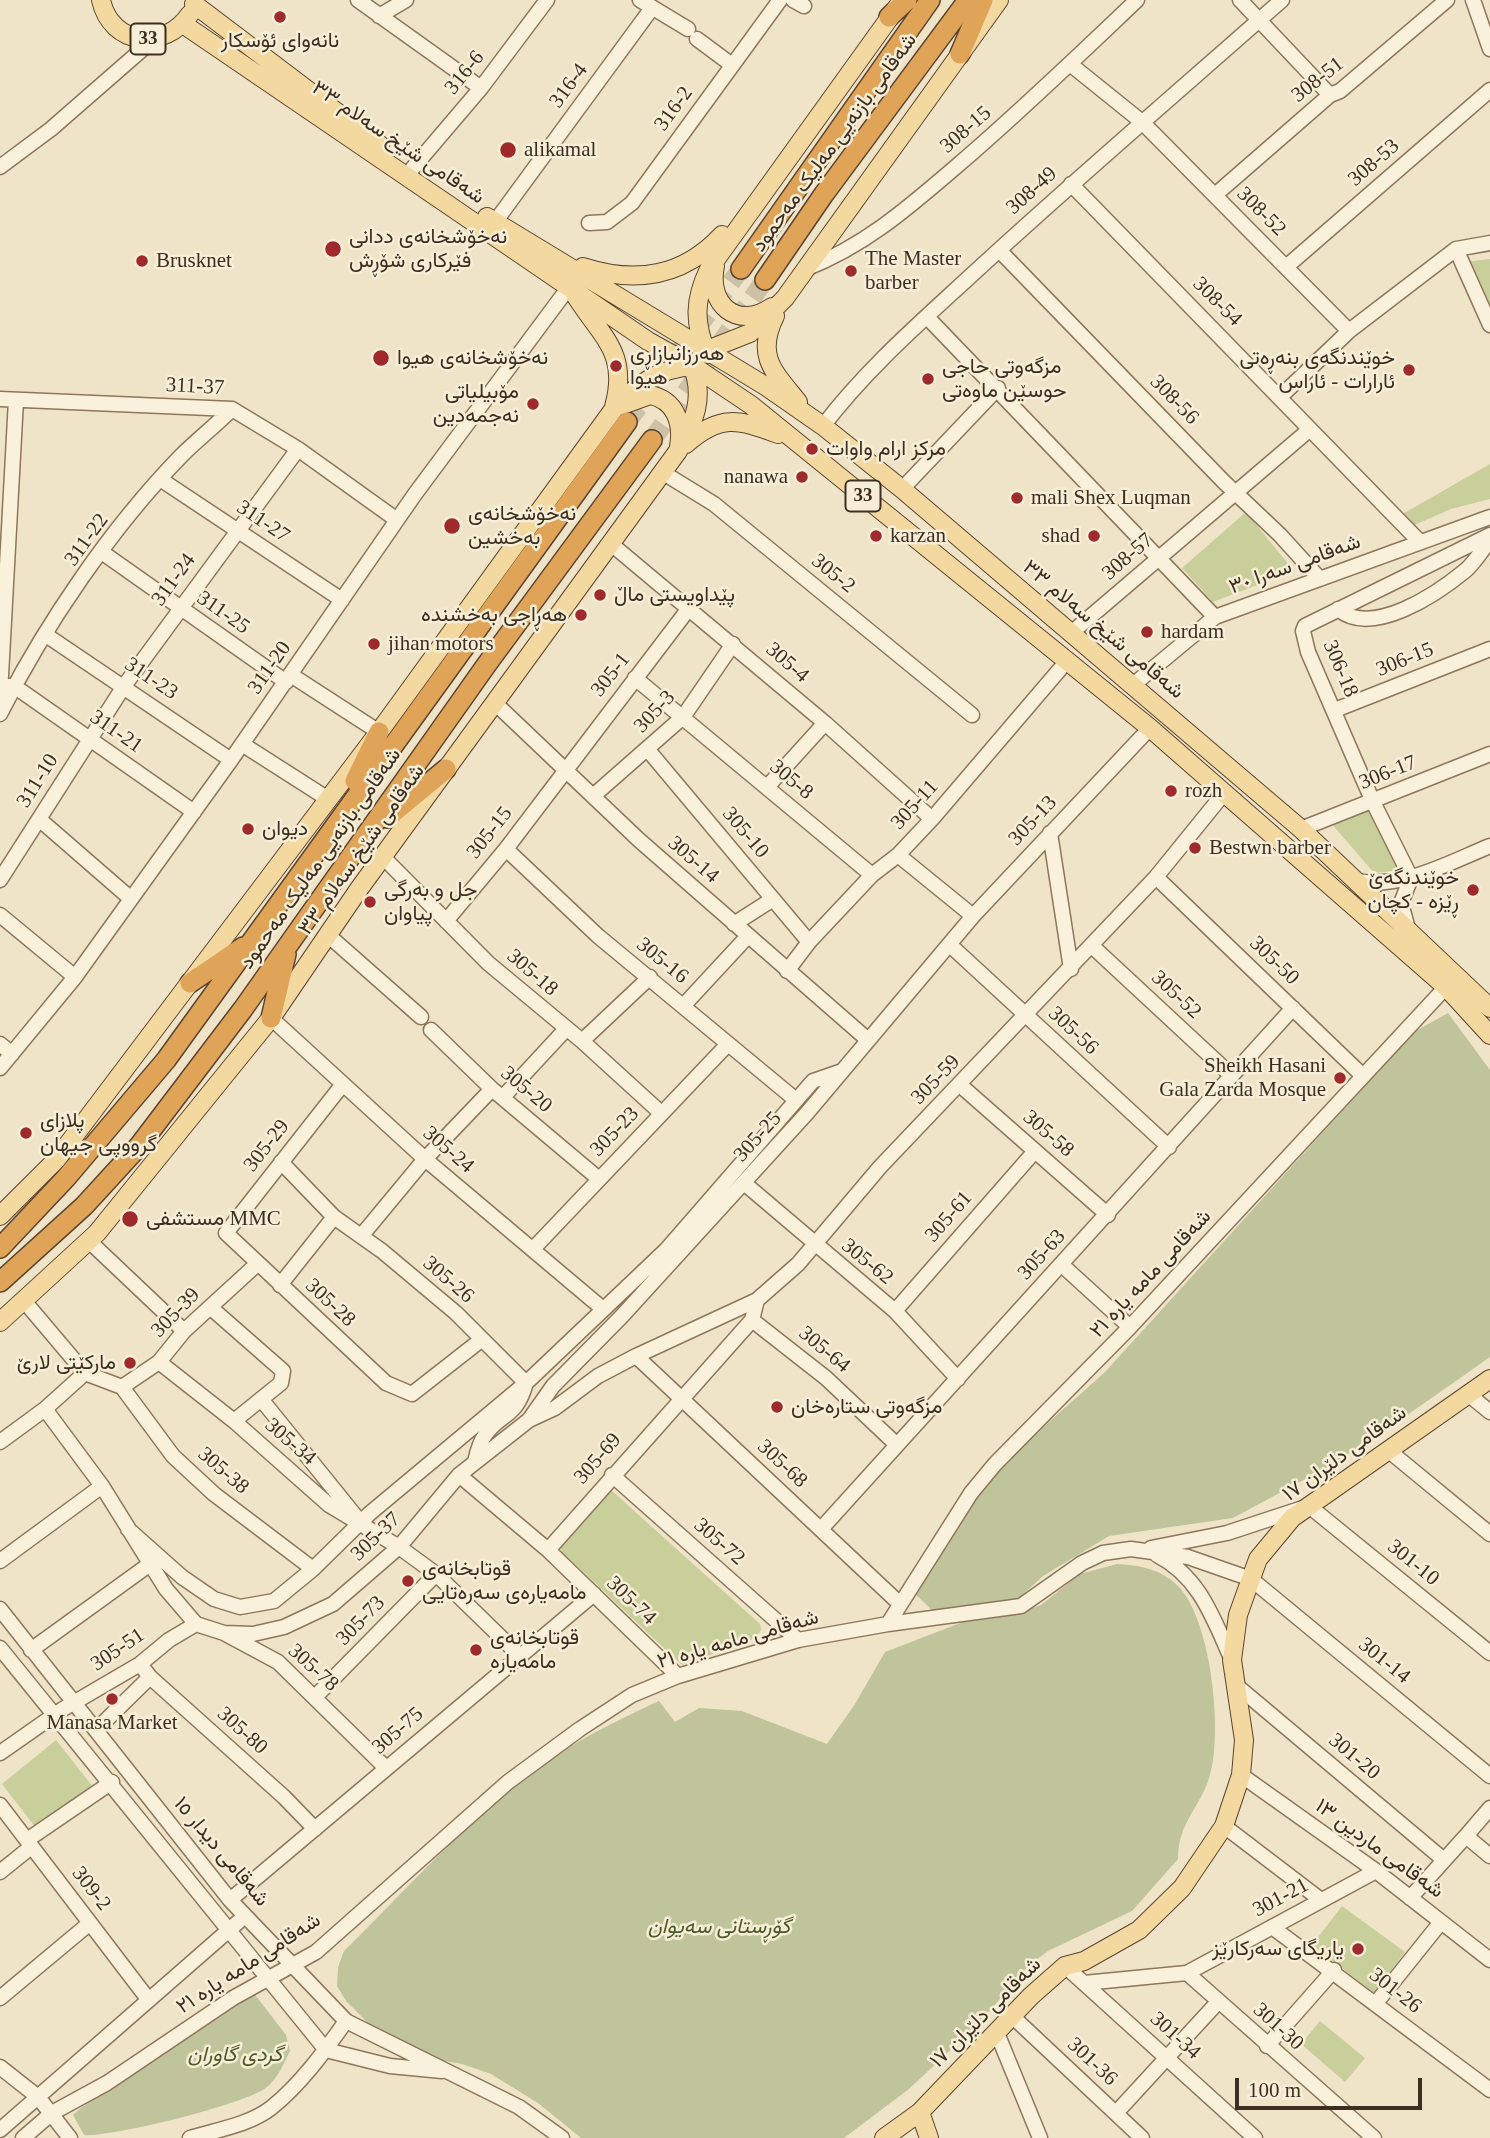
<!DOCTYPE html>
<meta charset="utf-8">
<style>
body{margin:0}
#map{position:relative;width:1490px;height:2138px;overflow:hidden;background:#f0e4c8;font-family:"Times New Roman",serif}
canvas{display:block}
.scale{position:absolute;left:1235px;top:2078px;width:187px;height:32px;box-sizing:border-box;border:4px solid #3d2e20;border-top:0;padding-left:9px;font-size:21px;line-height:24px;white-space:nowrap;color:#3d2e20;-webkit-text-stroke:5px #f7eed8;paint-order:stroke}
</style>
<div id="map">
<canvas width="1490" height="2138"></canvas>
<div class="scale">100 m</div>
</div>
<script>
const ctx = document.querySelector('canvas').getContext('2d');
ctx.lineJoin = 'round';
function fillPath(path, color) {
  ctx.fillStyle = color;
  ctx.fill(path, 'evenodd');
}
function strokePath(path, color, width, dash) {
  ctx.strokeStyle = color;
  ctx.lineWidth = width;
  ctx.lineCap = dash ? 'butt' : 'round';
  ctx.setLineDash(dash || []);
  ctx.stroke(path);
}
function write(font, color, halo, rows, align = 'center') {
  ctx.font = font + ' "Times New Roman",Vazirmatn,serif';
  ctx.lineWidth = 5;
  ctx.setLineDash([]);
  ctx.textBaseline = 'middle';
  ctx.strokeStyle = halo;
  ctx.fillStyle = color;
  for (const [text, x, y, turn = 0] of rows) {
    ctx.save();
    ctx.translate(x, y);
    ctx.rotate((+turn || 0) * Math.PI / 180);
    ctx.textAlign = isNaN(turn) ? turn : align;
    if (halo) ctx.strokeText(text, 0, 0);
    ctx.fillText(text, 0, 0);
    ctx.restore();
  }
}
fillPath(new Path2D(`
 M 1490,259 L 1490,316 L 1464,262 Z
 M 1490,464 L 1490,499 L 1451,509 L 1410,527 L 1399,516 Z
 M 1246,512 L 1294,571 L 1213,602 L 1182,568 Z
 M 1371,806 L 1402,870 L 1374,873 L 1331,823 Z
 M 612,1491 L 760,1624 L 761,1630 L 756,1638 L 682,1665 L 562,1552 L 560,1545 L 605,1493 Z
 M 56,1740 L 93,1787 L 39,1832 L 2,1784 Z
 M 1342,1906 L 1405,1952 L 1374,1993 L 1312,1945 Z
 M 1320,2021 L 1365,2058 L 1345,2082 L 1301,2044 Z`), '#c9cf9b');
fillPath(new Path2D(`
 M 1448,1013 L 1490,1070 L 1490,1357 L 1386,1430 L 1326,1468 L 1233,1518 L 1109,1536 L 1043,1576 L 1018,1599 L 934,1612 L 914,1593 L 986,1478 L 1105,1372 L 1414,1032 Z
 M 1117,1564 C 1138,1565 1161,1569 1177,1585 C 1211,1617 1223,1731 1210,1775 C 1201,1807 1178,1822 1178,1859 L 1132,1911 L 1048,1951 L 1028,1966 L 981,2021 L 909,2089 L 844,2138 L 581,2138 L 538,2103 L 491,2074 L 462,2064 L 434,2059 L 384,2039 L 346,2001 L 337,1986 L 338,1967 L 344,1951 C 401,1895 454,1835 516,1784 C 559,1749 609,1724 659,1701 L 675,1722 L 699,1708 L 742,1711 L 827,1744 L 855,1704 L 885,1652 L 963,1622 L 1024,1611 L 1041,1605 L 1080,1574 Z
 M 253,1992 L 286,2035 L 290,2051 C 284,2063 278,2078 267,2087 C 245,2105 107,2138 84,2135 L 73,2115 L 82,2107 Z`), '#bfc49a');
strokePath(new Path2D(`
 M 627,422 L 741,269
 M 652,440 L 765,280`), '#ccc0a6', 19, [19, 10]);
const minor = new Path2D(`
 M 358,0 L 481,88
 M 640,0 L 688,29
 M 793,0 L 804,6
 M 1240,0 L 1330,95
 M 1473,0 L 1490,49
 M 379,16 L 406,0
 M 697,39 L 732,65
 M 1070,64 L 1142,122 L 1349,331
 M 0,167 L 51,129 L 153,40
 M 412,169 L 481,88 L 547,0
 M 1071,184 L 1419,541
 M 1215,195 L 1330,95 L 1340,91 L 1447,0
 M 495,222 L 652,8
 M 589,223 L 607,222 L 632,203 L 780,0
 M 1456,249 L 1490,325
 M 999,250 L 1224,482 L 1280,535 L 1319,578
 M 1286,267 L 1490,90
 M 805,269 C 865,246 909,207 958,165 C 1020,112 1078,56 1137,0
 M 927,317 L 1215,617
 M 1280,397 L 1349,331 L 1456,249 L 1490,243
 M 0,399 L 232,409 L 298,449 L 397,520
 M 823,426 C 867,368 922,321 976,271 C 1076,179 1180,90 1282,0
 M 662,472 L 714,504 L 972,715
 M 160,479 L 342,600
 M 902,489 L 998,388
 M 610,543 L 825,723 L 932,819
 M 103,553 L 286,682
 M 1338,609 C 1372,638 1437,594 1466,570 C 1475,562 1483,549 1490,540
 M 1070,634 L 1309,430
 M 46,635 L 231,760
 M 291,675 L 379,732
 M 635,678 L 872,875
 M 1133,685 L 1215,617 L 1490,517
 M 8,686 L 14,686 L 194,812
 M 0,694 L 16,400
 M 496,704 L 639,840 L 868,1040
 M 1335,710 L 1490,649
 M 0,714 C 45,625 111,528 181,456 C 197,440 215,426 232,409
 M 242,744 L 328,799
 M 648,750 L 809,942
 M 767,787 L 825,723
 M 593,796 L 683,717 L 733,644
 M 39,819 L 130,898
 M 1301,829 L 1490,754
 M 1050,833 L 1071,969
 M 506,849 L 598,936 L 796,1100
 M 898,855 L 973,916
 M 383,857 L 488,963 L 582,1041 L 661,1113
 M 1156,877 L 1363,1076
 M 1411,878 L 1373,802 L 1308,652 L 1303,631 L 1305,626 L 1490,535
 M 0,880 L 124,686 L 298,449
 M 1357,881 C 1403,889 1448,863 1490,846
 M 0,915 L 75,977
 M 446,921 L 506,849 L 690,607
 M 734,924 L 773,899
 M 1408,929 L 1401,903 L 1411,878
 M 329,936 L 421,1017
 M 950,945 L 1169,1147
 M 1092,946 L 1232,1076
 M 787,971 L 809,942 L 872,875 L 898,855 L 932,819 L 1067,661
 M 684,1005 L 748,936
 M 271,1018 L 425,1159 L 603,1309
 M 431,1030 L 492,1089 L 599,1179
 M 582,1041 L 650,977
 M 0,1044 L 12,1054
 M 0,1068 L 75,977 L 231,760 L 415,494 L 569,287
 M 343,1084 L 226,1233 L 386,1383 L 412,1394 L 481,1340
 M 960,1085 L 1108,1215
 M 503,1097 L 566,1029
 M 744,1183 L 895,1311 L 958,1379
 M 362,1235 L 425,1159 L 492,1089
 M 89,1241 L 184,1331
 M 533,1249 L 728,1044
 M 1062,1265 L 1130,1327
 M 280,1285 L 334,1217
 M 25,1302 L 85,1373 L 122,1387
 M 210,1307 L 283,1371 L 281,1383 L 234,1421
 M 895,1311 L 1035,1151
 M 752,1320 L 826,1378 L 897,1445
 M 636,1356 L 899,1603
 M 159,1362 L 234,1421 L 329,1505 L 399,1547 L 436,1574 L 520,1656
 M 122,1387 L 173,1456 L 214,1494 L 313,1569
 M 122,1387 L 159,1362 L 184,1331 L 256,1265
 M 1468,1394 L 1490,1412
 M 261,1399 L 357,1518
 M 45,1409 L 102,1486 L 166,1589 L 196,1624
 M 529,1420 L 553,1386 L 622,1316 L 807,1113 L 973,916 L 1150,728
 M 0,1442 L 45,1409 L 85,1373
 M 1388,1450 L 1490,1534
 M 475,1462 C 477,1453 479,1443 485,1435 C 501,1412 516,1419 526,1383 L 666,1250 L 813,1081 L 842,1071
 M 459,1475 L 548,1550 L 678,1676
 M 612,1475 L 798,1640
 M 128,1529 L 182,1577 L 214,1599 L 240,1607 L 274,1601 L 313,1569 L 369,1514 L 526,1383 L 456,1313 L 382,1251 L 334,1217 L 281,1162
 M 821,1529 L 1293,1008
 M 1151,1548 L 1227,1533 L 1309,1506 L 1490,1653
 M 548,1550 L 752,1320 L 757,1300 L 798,1264 L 880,1167 L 1156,877 L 1225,792
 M 1157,1555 C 1200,1577 1213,1618 1232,1660
 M 0,1561 L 102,1486
 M 0,1609 L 230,1900 L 346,2021 L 519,2107 L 562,2138
 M 196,1624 L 224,1633 L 278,1662 L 386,1768
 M 888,1624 L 1021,1606 L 1082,1563 L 1103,1553 L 1131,1549 L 1188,1557 L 1251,1579 L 1490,1776
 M 224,1633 L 253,1634 L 284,1627 L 333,1604 L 399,1547 L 459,1475 L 529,1420 L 555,1408 L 598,1376 L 636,1356 L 757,1300
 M 0,1648 L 326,2050 L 390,2066 L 442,2071
 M 31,1650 L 150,1564
 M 140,1664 L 150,1677 L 284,1797 L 315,1829
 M 1237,1686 L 1444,1860
 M 315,1697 L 436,1574
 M 96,1730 L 150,1677
 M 0,1753 L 63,1709 L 140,1664 L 169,1640 L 196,1624
 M 1241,1775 L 1376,1871 L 1490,1960
 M 0,1805 L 148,1999
 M 1224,1826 L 1321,1900
 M 1466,1836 L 1490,1808
 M 27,1840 L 112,1782
 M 0,1872 L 31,1847
 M 1410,1898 L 1466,1836 L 1490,1856
 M 230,1900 L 594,1594
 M 1272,1927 L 1490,2090
 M 1065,1966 L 1255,2138
 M 1187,1973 L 1374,2138
 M 1084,1983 L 1187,1973 L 1376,1871
 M 0,1998 L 90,1923
 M 1376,2003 L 1441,1922
 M 1012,2016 L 1142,2138
 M 997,2033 L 1040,2138
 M 1267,2046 L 1334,1970
 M 0,2067 L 38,2097 L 70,2138
 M 1116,2113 L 1218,2002
 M 0,2130 L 245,1916
 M 23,2138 L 52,2113 L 107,2083 L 233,1998 L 316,1952 L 508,1782 L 580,1729 L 632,1695 L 678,1676 L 798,1640 L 888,1624 L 971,1493 L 995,1464 L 1130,1327 L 1446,987
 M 190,2138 C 216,2130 249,2125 271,2108 C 300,2085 325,2051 346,2021`);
const major = new Path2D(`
 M 101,0 C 111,46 165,51 190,14
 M 194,4 L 380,145
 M 183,24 L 648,341 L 693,366 L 751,405 L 1150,728 L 1446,987 L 1490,1035
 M 487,217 L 767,387 L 823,426 L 902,489 L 1301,829 L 1490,1008
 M 715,266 C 707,304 737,331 772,307
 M 583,267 C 636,284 683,277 722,235
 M 575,295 C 602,338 629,352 614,407
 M 775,316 C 755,356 774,372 798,402
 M 702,352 L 750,333 L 785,298 L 999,0
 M 707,354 C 694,323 694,300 709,269 L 898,6
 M 622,405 L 650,395 C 676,400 683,424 679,447
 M 686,444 C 720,414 738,419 778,434
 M 0,1216 L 56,1160 L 379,732 L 613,410 C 636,385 658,368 694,366
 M 0,1322 L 97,1233 L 271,1018 L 359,889 L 678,451 C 694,422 706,396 691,363
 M 920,2112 L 929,2138
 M 884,2138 L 920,2112 L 1031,1996 L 1065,1966 L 1084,1961 L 1139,1930 L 1182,1888 L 1224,1826 L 1241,1775 L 1244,1740 L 1232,1660 L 1238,1615 L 1258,1559 L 1292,1518 L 1490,1379`);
const highway = new Path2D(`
 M 889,17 L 907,0
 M 960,54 L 983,0
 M 741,269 L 930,0
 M 765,280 L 824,194 L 968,0
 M 355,781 L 379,732
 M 387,818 L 446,769
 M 190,983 L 243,947
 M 271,1018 L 286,954
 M 0,1248 L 66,1178 L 166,1060 L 627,422
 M 0,1282 L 84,1206 L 139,1146 L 243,1009 L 487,664 L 652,440`);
strokePath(minor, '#8d765c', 17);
strokePath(major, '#5b4430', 20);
strokePath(highway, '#5b4430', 22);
strokePath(minor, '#faf1dc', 14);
strokePath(major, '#f3d9a0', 18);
strokePath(highway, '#e0a458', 19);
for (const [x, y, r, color] of [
 [280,17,7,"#9e2a2b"],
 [508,150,9,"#9e2a2b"],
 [333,249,9,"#9e2a2b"],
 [142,261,7,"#9e2a2b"],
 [851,271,7,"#9e2a2b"],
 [381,358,9,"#9e2a2b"],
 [616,366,7,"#9e2a2b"],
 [1409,370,7,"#9e2a2b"],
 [928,379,7,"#9e2a2b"],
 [533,404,7,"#9e2a2b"],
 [812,449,7,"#9e2a2b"],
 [802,477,7,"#9e2a2b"],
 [1017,498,7,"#9e2a2b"],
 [452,526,9,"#9e2a2b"],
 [876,536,7,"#9e2a2b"],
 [1094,536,7,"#9e2a2b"],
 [600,595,7,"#9e2a2b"],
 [581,615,7,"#9e2a2b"],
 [1147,632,7,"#9e2a2b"],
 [374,644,7,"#9e2a2b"],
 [1171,791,7,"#9e2a2b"],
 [248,829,7,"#9e2a2b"],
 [1195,848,7,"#9e2a2b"],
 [1473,890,7,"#9e2a2b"],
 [370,902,7,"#9e2a2b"],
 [1340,1078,7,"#9e2a2b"],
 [26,1133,7,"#9e2a2b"],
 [130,1219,9,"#9e2a2b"],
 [130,1363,7,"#9e2a2b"],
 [777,1407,7,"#9e2a2b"],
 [408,1581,7,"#9e2a2b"],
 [476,1650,7,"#9e2a2b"],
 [112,1699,7,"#9e2a2b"],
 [1358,1949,7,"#9e2a2b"]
]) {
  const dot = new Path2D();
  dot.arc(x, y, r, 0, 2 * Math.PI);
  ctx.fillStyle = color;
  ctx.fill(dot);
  strokePath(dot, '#f7eed8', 2.5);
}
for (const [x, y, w] of [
 [148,39,35],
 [863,496,35]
]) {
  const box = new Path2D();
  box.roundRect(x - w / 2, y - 15.5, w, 31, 5);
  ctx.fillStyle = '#f7eed8';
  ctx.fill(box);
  strokePath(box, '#3d2e20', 2);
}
write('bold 19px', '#3d2e20', null, [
 ["33",148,39],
 ["33",863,496]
]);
write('21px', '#3d2e20', '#f7eed8', [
 ["نانەوای ئۆسکار",280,41,"center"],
 ["alikamal",524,150],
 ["نەخۆشخانەی ددانی",349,237],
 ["فێرکاری شۆڕش",349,261],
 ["The Master",865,259],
 ["barber",865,283],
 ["Brusknet",156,261],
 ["هەرزانبازاڕی",630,354],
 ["هیوا",630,378],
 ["نەخۆشخانەی هیوا",397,358],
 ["خوێندنگەی بنەڕەتی",1395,358,"right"],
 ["ئارارات - ئاراس",1395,382,"right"],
 ["مزگەوتی حاجی",942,367],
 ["حوسێن ماوەتی",942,391],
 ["مۆبیلیاتی",519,392,"right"],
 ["نەجمەدین",519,416,"right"],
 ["مركز ارام واوات",826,449],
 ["nanawa",788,477,"right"],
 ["mali Shex Luqman",1031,498],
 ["نەخۆشخانەی",468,514],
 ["بەخشین",468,538],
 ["karzan",890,536],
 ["shad",1080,536,"right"],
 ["پێداویستی ماڵ",614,595],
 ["هەڕاجی بەخشندە",567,615,"right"],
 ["hardam",1161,632],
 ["jihan motors",388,644],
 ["rozh",1185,791],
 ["دیوان",262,829],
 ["Bestwn barber",1209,848],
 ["خوێندنگەێ",1459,878,"right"],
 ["ڕێزە - کچان",1459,902,"right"],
 ["جل و بەرگی",384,890],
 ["پیاوان",384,914],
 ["Sheikh Hasani",1326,1066,"right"],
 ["Gala Zarda Mosque",1326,1090,"right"],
 ["پلازای",40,1121],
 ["گرووپی جیهان",40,1145],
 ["مستشفى MMC",146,1219],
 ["مارکێتی لارێ",116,1363,"right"],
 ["مزگەوتی ستارەخان",791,1407],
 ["قوتابخانەی",422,1569],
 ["مامەیارەی سەرەتایی",422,1593],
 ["قوتابخانەی",490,1638],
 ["مامەیارە",490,1662],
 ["Manasa Market",112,1723,"center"],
 ["یاریگای سەرکارێز",1344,1949,"right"]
], 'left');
write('21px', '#3d2e20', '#f7eed8', [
 ["316-6",465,73,-51],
 ["308-51",1318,80,-38],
 ["316-4",569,86,-54],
 ["316-2",674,109,-54],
 ["308-15",966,130,-41],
 ["شەقامی شێخ سەلام ٣٣",398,143,34],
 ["شەقامی بازنەیی مەلیک مەحمود",835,143,-54],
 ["308-53",1374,163,-41],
 ["308-49",1032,191,-42],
 ["308-52",1261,212,45],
 ["308-54",1217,302,45],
 ["311-37",195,387,3],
 ["308-56",1174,400,46],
 ["311-27",263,522,34],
 ["311-22",87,540,-54],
 ["308-57",1128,557,-41],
 ["شەقامی سەرا ٣٠",1295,565,-20],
 ["305-2",833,574,39],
 ["311-24",174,580,-54],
 ["311-25",223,613,35],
 ["شەقامی شێخ سەلام ٣٣",1103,630,40],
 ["306-15",1405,660,-22],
 ["305-4",787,663,41],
 ["311-20",270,668,-55],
 ["306-18",1340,669,67],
 ["305-1",611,675,-52],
 ["311-23",151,679,34],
 ["305-3",655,712,-47],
 ["311-21",116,732,35],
 ["306-17",1388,773,-22],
 ["305-8",791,780,40],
 ["311-10",38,781,-58],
 ["305-11",915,805,-48],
 ["305-13",1033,821,-47],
 ["305-15",490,833,-52],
 ["305-10",745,833,50],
 ["شەقامی شێخ سەلام ٣٣",362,850,-55],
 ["شەقامی بازنەیی مەلیک مەحمود",321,859,-55],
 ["305-14",693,860,41],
 ["305-16",662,961,39],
 ["305-50",1274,961,44],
 ["305-18",532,973,41],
 ["305-52",1176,995,43],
 ["305-56",1073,1031,43],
 ["305-59",936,1080,-46],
 ["305-20",526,1090,40],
 ["305-23",615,1132,-46],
 ["305-58",1048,1134,41],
 ["305-25",758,1137,-48],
 ["305-29",267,1146,-52],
 ["305-24",448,1150,41],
 ["305-61",949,1217,-49],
 ["305-63",1042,1255,-48],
 ["305-62",867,1262,39],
 ["شەقامی مامە یارە ٢١",1151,1274,-47],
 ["305-26",448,1280,41],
 ["305-28",330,1303,43],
 ["305-39",176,1313,-46],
 ["305-64",824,1350,40],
 ["305-34",290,1442,41],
 ["شەقامی دلێران ١٧",1345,1454,-36],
 ["305-69",598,1459,-49],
 ["305-68",782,1464,43],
 ["305-38",223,1471,41],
 ["305-37",376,1537,-44],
 ["305-72",719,1542,41],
 ["301-10",1413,1563,39],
 ["305-74",631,1601,44],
 ["305-73",361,1621,-46],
 ["شەقامی مامە یارە ٢١",738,1640,-16],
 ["305-51",118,1650,-34],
 ["301-14",1384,1661,39],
 ["305-78",313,1668,42],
 ["305-80",242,1731,42],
 ["305-75",398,1731,-41],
 ["301-20",1354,1757,40],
 ["شەقامی ماردین ١٣",1379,1849,36],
 ["شەقامی دیدار ١٥",221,1852,50],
 ["309-2",91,1889,52],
 ["301-21",1281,1898,-28],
 ["شەقامی مامە یارە ٢١",249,1964,-33],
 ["301-26",1395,1991,38],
 ["شەقامی دلێران ١٧",986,2013,-45],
 ["301-30",1278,2027,42],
 ["301-34",1175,2036,42],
 ["301-36",1092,2062,43]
]);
write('italic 21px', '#4d5a26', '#f7eed8', [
 ["گۆڕستانی سەیوان",719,1927],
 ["گردی گاوران",235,2055]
]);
</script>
